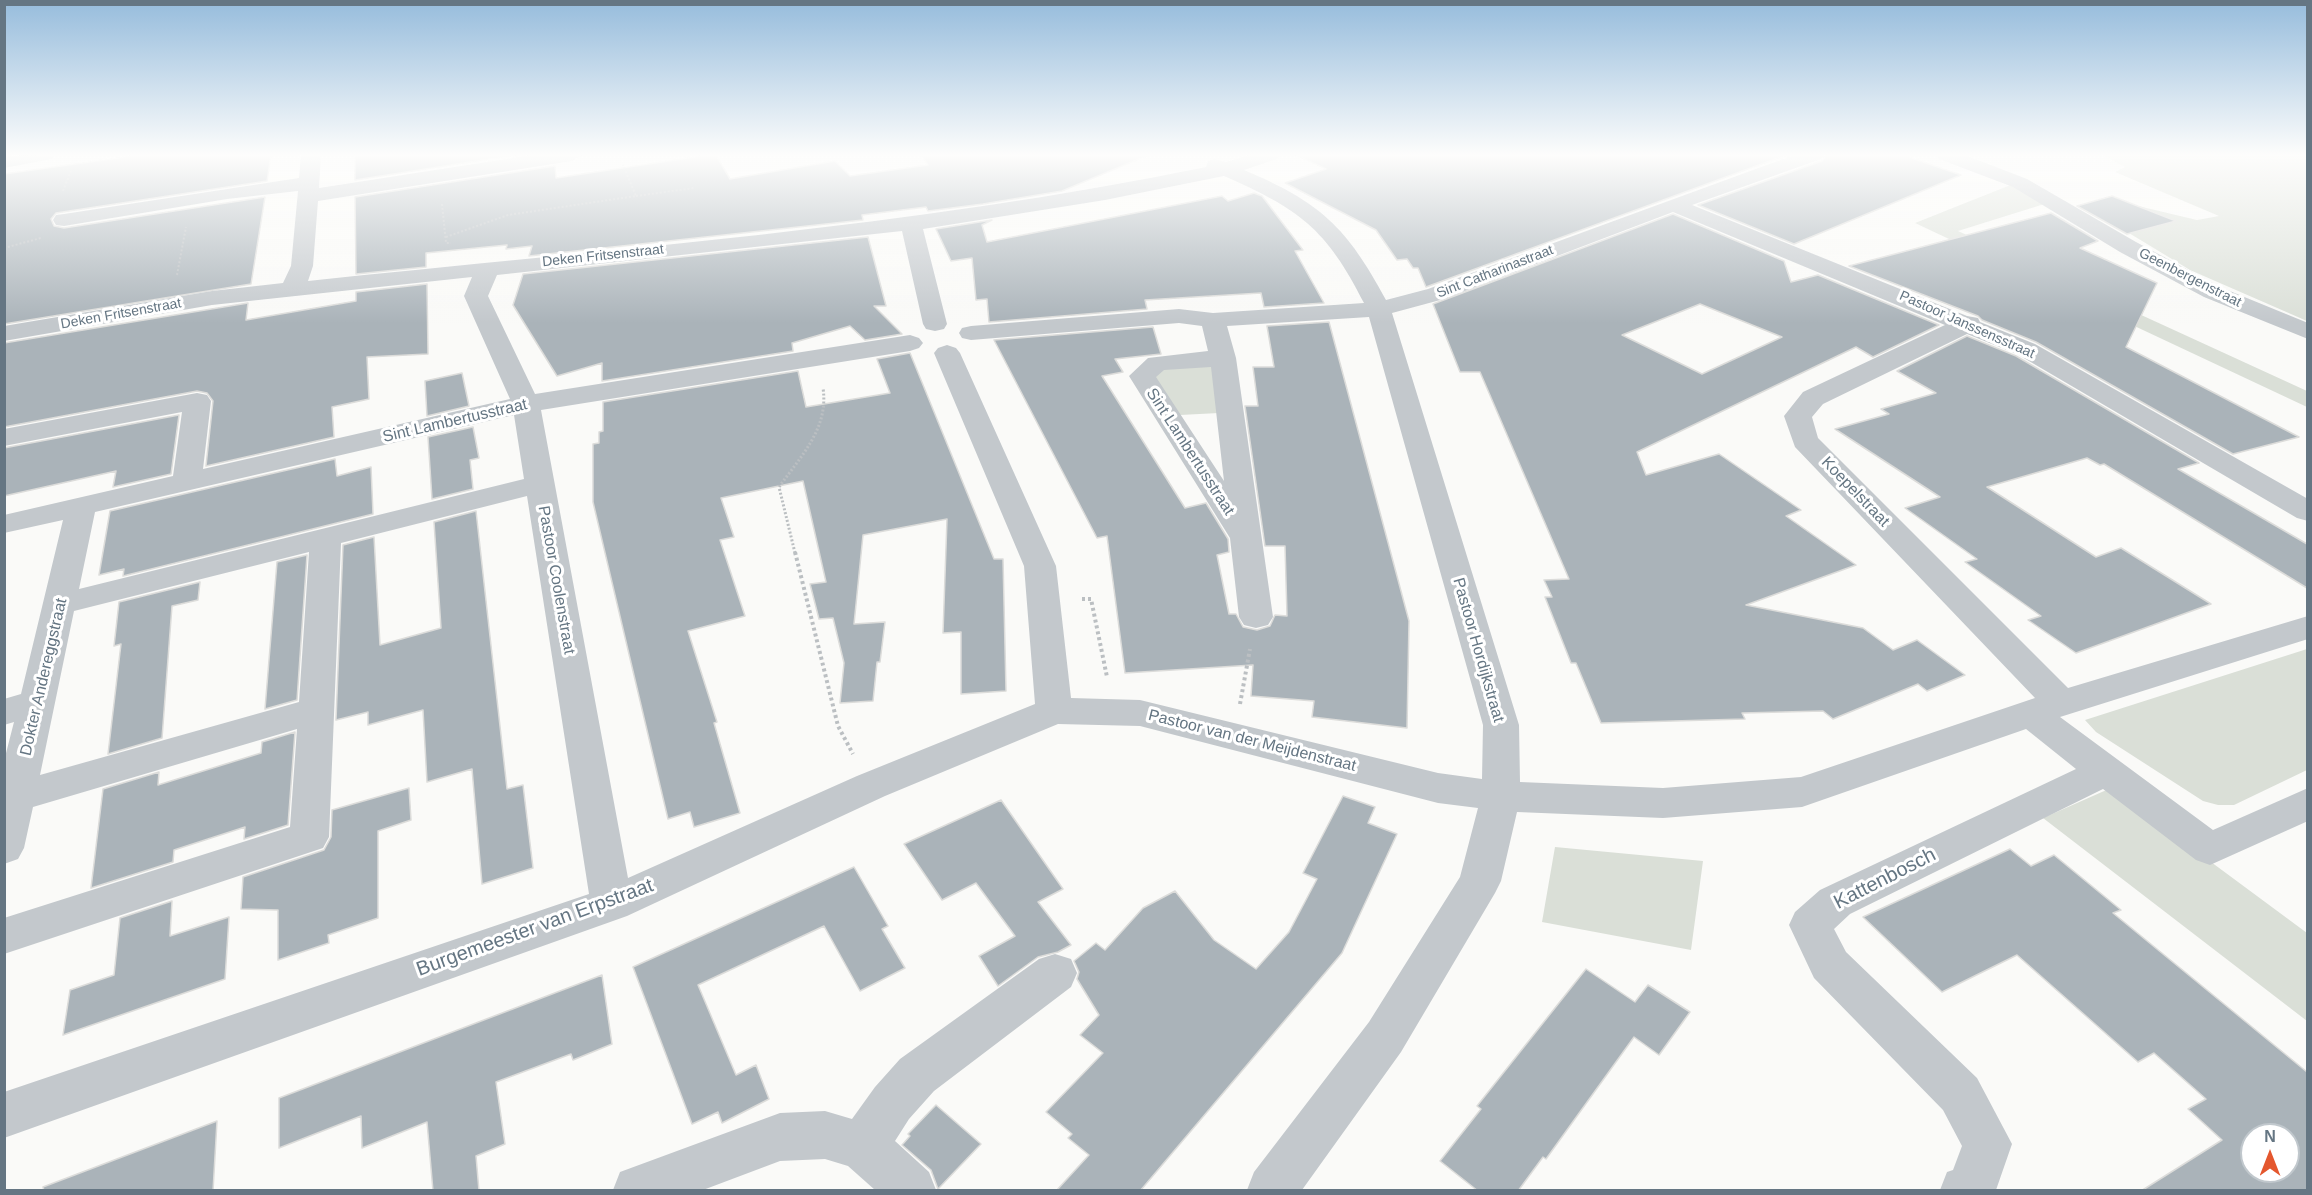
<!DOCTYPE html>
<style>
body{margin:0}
#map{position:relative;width:2312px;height:1195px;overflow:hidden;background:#fafaf8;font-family:Arial,sans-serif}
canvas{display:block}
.frame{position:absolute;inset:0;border:6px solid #657683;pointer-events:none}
.north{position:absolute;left:2240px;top:1123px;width:60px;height:60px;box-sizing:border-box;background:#fff;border:2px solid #c1c8cd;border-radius:50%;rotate:0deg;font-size:16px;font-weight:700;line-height:24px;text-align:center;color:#657683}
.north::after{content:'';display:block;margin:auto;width:21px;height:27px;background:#e4572e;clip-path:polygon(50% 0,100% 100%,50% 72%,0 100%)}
</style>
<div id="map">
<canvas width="2312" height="1195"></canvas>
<div class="frame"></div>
<div class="north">N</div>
</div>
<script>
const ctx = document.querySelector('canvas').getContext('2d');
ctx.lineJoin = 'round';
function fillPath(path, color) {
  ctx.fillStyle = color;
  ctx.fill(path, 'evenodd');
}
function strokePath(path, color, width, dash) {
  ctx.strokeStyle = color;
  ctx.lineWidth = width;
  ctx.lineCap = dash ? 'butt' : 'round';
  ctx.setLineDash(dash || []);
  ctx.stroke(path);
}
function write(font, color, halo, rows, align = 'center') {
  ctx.font = font + ' Arial,sans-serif';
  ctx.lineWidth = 6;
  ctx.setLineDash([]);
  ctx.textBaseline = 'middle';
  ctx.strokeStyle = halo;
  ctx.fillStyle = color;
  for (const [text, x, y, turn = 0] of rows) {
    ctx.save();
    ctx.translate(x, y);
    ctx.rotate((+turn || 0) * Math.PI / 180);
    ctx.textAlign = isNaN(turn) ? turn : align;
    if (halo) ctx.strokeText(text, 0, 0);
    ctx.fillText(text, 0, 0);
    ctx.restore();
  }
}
fillPath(new Path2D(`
 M 2102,155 L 2307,155 L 2307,321 L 2190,270 L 2114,224 L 2113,200 L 2197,220 L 2219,216 L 2115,172 L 2125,167 Z
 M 2013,184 L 2054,201 L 1958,231 L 2307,391 L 2307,407 L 1915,223 Z
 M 1205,364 L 1214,368 L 1219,413 L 1180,415 L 1153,376 L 1163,367 Z
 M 2307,649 L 2307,770 L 2234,805 L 2218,805 L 2203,801 L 2096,732 L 2085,720 Z
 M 2111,788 L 2307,933 L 2307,1021 L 2043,818 Z
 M 1555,847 L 1703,861 L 1691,950 L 1542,922 Z`), '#dadfd7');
const building = new Path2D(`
 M 139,155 L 271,155 L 267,181 L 56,213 L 51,219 L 54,226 L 64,228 L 265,197 L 251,284 L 4,324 L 4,174 Z
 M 355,155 L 515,155 L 355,180 Z
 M 708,155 L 716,155 L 730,179 L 835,161 L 850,176 L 928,165 L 921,155 L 1146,156 L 1062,191 L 983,204 L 928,211 L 926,207 L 862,215 L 863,220 L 529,256 L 532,246 L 506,249 L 507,245 L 426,253 L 426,267 L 356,274 L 355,197 L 555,166 L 556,178 Z
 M 1296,155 L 1786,155 L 1426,287 L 1418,268 L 1413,268 L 1407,259 L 1397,260 L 1376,230 L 1285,183 L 1326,169 Z
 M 1826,155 L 1903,155 L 1961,175 L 1794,244 L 1698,205 L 1822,161 Z
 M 1254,193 L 1262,196 L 1303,250 L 1295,251 L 1324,303 L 1264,307 L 1261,293 L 1145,300 L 1147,309 L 989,322 L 987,299 L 976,300 L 972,258 L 951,261 L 936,229 L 992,220 L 982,225 L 987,242 L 1222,196 L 1228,201 Z
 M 2112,196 L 2176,221 L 2127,234 L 2077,206 Z
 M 2051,213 L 2098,241 L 2080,248 L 2157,283 L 2126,347 L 2299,437 L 2233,454 L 2036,342 L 1982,320 L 1978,316 L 1849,266 Z
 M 1673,214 L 1784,261 L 1791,282 L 1818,275 L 1939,325 L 1873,357 L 1856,347 L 1637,452 L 1646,475 L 1719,454 L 1801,510 L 1786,516 L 1856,565 L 1746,605 L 1863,628 L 1893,650 L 1917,640 L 1965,675 L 1927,691 L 1918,684 L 1833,719 L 1823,711 L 1742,713 L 1745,719 L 1601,723 L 1576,663 L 1571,663 L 1545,597 L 1552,597 L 1544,580 L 1569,579 L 1480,372 L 1460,372 L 1433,304 ZM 1700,304 L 1782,337 L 1702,374 L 1622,335 Z
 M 868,237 L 886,306 L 874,306 L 902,334 L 865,340 L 850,326 L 792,343 L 793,351 L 602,381 L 602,363 L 557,376 L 513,305 L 523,274 Z
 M 427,284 L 428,354 L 367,357 L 369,399 L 332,407 L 334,437 L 206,466 L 213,401 L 207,393 L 197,391 L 4,427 L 4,343 L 248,303 L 246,320 L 356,301 L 356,292 Z
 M 1329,322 L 1409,621 L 1407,728 L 1312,717 L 1314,701 L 1251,696 L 1253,665 L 1125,673 L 1107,536 L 1097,538 L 994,340 L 1153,327 L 1161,354 L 1115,359 L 1123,372 L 1102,376 L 1185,508 L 1206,503 L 1228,539 L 1229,552 L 1217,555 L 1229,614 L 1236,614 L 1243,627 L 1257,630 L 1270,626 L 1275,615 L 1287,616 L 1285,546 L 1265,546 L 1245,406 L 1258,406 L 1253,367 L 1274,367 L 1267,326 Z
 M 1967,336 L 2016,356 L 2199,463 L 2178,469 L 2307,544 L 2307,588 L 2104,464 L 2100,465 L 2087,458 L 1987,487 L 2096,557 L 2121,548 L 2211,604 L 2076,653 L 2028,620 L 2041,616 L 1965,562 L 1977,559 L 1905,508 L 1940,497 L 1835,429 L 1889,414 L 1881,409 L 1936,393 L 1897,371 Z
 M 910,353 L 994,559 L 1003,559 L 1006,691 L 961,694 L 961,632 L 943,633 L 947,519 L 863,535 L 854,624 L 885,622 L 880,662 L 877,662 L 873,701 L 840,703 L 844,663 L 833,618 L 819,619 L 810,584 L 826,582 L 803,481 L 721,498 L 734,537 L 720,540 L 745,616 L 688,631 L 717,722 L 714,723 L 740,813 L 694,827 L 690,812 L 668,819 L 593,502 L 593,444 L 599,443 L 599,432 L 603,431 L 603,402 L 798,371 L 806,407 L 890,393 L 877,359 Z
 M 462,373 L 469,406 L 427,416 L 425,381 Z
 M 179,415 L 171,474 L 113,487 L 116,471 L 4,496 L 4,448 Z
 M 473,427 L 479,458 L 470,460 L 473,489 L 432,499 L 428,437 Z
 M 335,459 L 337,476 L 371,467 L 373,514 L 123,576 L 124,569 L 99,575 L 110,511 Z
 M 476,511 L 507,789 L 523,785 L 533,868 L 482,884 L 472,769 L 427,782 L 423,710 L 368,725 L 368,712 L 336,720 L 343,545 L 374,537 L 380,645 L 441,628 L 434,522 Z
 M 307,555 L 297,700 L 265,709 L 277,562 Z
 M 200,582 L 198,600 L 172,606 L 162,738 L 108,754 L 121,644 L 114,646 L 119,602 Z
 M 295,732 L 288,825 L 244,839 L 245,827 L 174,850 L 173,862 L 91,888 L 103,789 L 159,772 L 158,785 L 261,753 L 262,742 Z
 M 409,788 L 411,820 L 378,831 L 378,918 L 328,935 L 329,943 L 278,960 L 278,910 L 241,909 L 243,877 L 324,850 L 331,837 L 332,810 Z
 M 1343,796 L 1375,807 L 1368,823 L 1397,834 L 1342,953 L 1140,1191 L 1056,1191 L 1089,1155 L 1068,1138 L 1072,1134 L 1046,1112 L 1103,1053 L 1080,1035 L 1099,1015 L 1077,979 L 1079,972 L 1074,961 L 1096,943 L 1105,950 L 1143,908 L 1175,891 L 1214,940 L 1256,969 L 1289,932 L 1317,879 L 1303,873 Z
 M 1001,800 L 1063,889 L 1038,902 L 1071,945 L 1058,952 L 1038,957 L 998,986 L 979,956 L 1015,936 L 976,883 L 942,900 L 904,844 Z
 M 2010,849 L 2031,866 L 2054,855 L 2121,910 L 2113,913 L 2307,1072 L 2307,1191 L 2141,1191 L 2222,1140 L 2188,1109 L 2206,1099 L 2154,1053 L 2138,1062 L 2017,955 L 1942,992 L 1863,917 ZM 2252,1135 L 2288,1135 L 2288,1171 L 2252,1171 Z
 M 854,867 L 888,926 L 882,929 L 905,968 L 860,991 L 824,926 L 698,985 L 736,1075 L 756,1065 L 769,1099 L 722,1123 L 718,1112 L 692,1124 L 633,967 Z
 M 172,901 L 170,936 L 229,917 L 225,979 L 63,1035 L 70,990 L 114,975 L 120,918 Z
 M 1586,969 L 1635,1002 L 1648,985 L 1690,1012 L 1659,1055 L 1634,1037 L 1546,1159 L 1543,1157 L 1518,1191 L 1478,1191 L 1440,1161 L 1481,1109 L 1477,1106 Z
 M 602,975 L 612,1044 L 573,1060 L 571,1054 L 496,1082 L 505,1144 L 476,1156 L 479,1191 L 433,1191 L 427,1122 L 362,1148 L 361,1116 L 279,1148 L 279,1098 Z
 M 936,1105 L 981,1144 L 938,1189 L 931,1170 L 902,1145 L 910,1136 L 908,1134 Z
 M 217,1121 L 213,1191 L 44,1191 L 43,1187 Z`);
fillPath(building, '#aab3b9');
strokePath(building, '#dcdcda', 1.5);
strokePath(new Path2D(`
 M 63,191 L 71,171
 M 636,196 L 694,188
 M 442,204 L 446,243 L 451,243
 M 446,237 L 508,215 L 636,196 L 623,165
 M 4,248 L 41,238
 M 177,275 L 186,227`), '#bbbfc2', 2, [2, 2]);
strokePath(new Path2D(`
 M 795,553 L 779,487 C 801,456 829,428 823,388`), '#bbbfc2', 3, [2, 2]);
strokePath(new Path2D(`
 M 795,552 L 838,726 L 853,754
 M 1082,599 L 1091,599 L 1107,677
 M 1240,704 L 1250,649`), '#bbbfc2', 4, [3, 3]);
fillPath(new Path2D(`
 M 55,155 L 52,159 L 4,168 L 4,156 Z
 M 301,155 L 321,155 L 319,188 L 532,155 L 582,155 L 572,161 L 318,201 L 313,266 L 308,281 C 608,249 910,228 1206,167 L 1208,161 L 1215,159 L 1226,162 L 1249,155 L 1280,155 L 1277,159 L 1244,170 C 1320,202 1347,227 1386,300 L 1428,289 L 1794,155 L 1824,155 L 1821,159 L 1692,205 L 1967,316 L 1978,318 L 1980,322 L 2035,344 L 2308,499 L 2308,521 L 2297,518 L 2017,354 L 1967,334 L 1823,404 L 1812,417 L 1818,438 L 2068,688 L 2308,616 L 2308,639 L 2060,717 L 2213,830 L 2308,788 L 2308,821 L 2210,865 L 2196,860 L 2103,789 L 1850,914 L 1834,929 L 1846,952 L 1977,1078 L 2012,1144 L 1996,1190 L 1940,1190 L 1947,1172 L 1953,1170 L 1962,1146 L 1943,1110 L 1814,978 L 1789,925 L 1795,912 L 1820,890 L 2076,769 L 2026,729 L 1802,807 L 1663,818 L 1517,812 L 1501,881 L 1495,893 L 1401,1052 L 1302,1190 L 1247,1190 L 1254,1172 L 1369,1022 L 1460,877 L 1478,808 L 1438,803 L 1140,726 L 1058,724 L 885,796 L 627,916 L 4,1138 L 4,1092 L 589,894 L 527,496 L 341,543 L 329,837 L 323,848 L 4,954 L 4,918 L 290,827 L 297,729 L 33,807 L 24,848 L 18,859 L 4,864 L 4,761 L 14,722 L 4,725 L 4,699 L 21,694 L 63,520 L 4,533 L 4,515 L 173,476 L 182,412 L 4,446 L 4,429 L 197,393 L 207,395 L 211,401 L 203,469 L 510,399 L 464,296 L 472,277 L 212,305 L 4,341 L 4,326 L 212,291 L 283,283 L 291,266 L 298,191 L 227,199 L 64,226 L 56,225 L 53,220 L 56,215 L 64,214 L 299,178 ZM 1224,176 C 1299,209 1326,228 1364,303 L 1213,313 L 1179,309 L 971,326 L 962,328 L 959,333 L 962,338 L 971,340 L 1179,323 L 1202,326 L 1208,351 L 1148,358 L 1129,376 L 1230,538 L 1239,617 L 1244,625 L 1256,628 L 1268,625 L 1273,617 L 1236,358 L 1227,326 L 1369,317 L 1483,725 L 1482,779 L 1438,773 L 1140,700 L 1071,698 L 1056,566 L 960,353 L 956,348 L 947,345 L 938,348 L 934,353 L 1024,566 L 1035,704 L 857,776 L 628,878 L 541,410 L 910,351 L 919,348 L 923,343 L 919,338 L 910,335 L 535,394 L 488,296 L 497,275 L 902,231 L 923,324 L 926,329 L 935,331 L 944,329 L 947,324 L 923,229 L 1105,200 ZM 1673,212 L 1945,325 L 1803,392 L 1784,416 L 1795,447 L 2035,698 L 1801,777 L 1663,788 L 1520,782 L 1519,725 L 1392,313 L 1444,299 ZM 1211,367 L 1224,481 L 1156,377 L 1164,370 ZM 514,415 L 524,479 L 79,589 L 95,512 ZM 309,552 L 299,702 L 40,775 L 74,611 Z
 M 1936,155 L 1965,155 L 2027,179 L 2136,242 L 2220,287 L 2308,323 L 2308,339 L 2204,297 L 2120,252 L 2013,187 L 1939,159 Z
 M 1055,954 L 1071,959 L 1077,973 L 1071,987 L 934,1091 L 909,1119 L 895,1141 L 929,1172 L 936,1190 L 875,1190 L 848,1166 L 825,1159 L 780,1161 L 703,1190 L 613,1190 L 620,1172 L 780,1113 L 825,1111 L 852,1119 L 875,1087 L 900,1059 L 1039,959 Z`), '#c3c8cc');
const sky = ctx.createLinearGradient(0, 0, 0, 323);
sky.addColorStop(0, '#96bcdc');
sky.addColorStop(0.48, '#fdfdfc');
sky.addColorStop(1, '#fdfdfc00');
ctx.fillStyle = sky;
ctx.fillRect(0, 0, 2312, 323);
write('14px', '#657683', '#fff', [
 ["Deken Fritsenstraat",603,256,-6],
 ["Sint Catharinastraat",1495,272,-21],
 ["Geenbergenstraat",2190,278,27],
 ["Deken Fritsenstraat",121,314,-10],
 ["Pastoor Janssensstraat",1967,325,24]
]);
write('16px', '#657683', '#fff', [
 ["Sint Lambertusstraat",455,421,-13],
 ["Sint Lambertusstraat",1190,452,57],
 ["Koepelstraat",1855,492,46],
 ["Pastoor Coolenstraat",556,580,80],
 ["Pastoor Hordijkstraat",1478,650,74],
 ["Dokter Andereggstraat",44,677,-77],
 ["Pastoor van der Meijdenstraat",1252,741,14]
]);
write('20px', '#657683', '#fff', [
 ["Kattenbosch",1885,879,-27],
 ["Burgemeester van Erpstraat",535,928,-20]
]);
</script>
